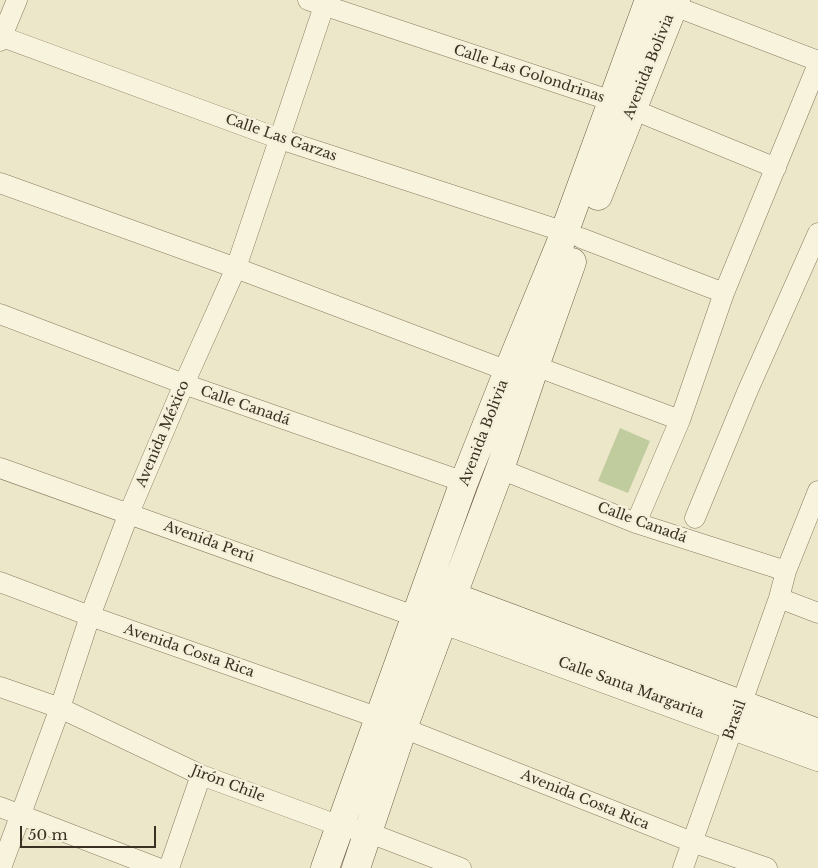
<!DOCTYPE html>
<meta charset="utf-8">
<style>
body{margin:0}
#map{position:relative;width:818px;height:868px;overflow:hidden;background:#ede7ca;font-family:"Libre Baskerville",serif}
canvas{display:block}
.scale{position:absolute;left:20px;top:826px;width:136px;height:22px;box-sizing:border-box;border:2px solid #3a3122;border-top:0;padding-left:6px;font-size:15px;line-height:18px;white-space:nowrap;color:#3a3122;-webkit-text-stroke:4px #f5f0da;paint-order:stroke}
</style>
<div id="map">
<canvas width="818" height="868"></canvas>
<div class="scale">50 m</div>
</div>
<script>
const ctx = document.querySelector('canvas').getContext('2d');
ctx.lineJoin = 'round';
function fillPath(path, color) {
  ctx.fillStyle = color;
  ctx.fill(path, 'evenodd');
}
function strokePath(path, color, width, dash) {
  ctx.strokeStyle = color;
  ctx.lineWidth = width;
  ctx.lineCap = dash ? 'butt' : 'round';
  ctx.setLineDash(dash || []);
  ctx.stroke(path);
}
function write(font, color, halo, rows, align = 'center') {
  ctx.font = font + ' "Libre Baskerville",serif';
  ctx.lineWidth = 5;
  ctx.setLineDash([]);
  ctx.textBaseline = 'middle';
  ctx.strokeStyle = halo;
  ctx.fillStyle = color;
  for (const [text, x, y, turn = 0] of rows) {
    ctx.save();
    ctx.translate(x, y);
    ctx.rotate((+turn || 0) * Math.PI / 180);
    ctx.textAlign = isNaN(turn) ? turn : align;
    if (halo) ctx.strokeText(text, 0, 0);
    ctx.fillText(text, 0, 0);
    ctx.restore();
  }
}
fillPath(new Path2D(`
 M 620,428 L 650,441 L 628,493 L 598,481 Z`), '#c0cb9e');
const minor = new Path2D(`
 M 308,0 L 612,101 L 776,168
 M 661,1 L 818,61
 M 0,36 L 280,139 L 565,232
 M 0,41 L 17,0
 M 0,183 L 236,268 L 508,371
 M 581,238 L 724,293
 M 0,314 L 184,384 L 464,482
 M 535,366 L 680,420
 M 0,468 L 417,617
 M 500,469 L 636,523 L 786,571
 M 695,518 L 748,390 L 818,233
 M 636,523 L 680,420 L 724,293 L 818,64
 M 0,582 L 90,616 L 379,718
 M 779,598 L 818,613
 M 0,687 L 60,708 L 201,775 L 340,826 L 367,832 L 461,868
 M 403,728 L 692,842 L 767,868
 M 0,807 L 158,868
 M 1,868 L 60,708 L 90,616 L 129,513 L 184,384 L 236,268 L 326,0
 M 169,868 L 201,775
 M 683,868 L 779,598 L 786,571 L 818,491`);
const secondary = new Path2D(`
 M 598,196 L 676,0
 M 452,596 L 818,733
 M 444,620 L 818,757
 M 325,868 L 464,482 L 508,371 L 559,247 L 649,0
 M 356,868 L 403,728 L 500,469 L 535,366 L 572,262`);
strokePath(minor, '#897a5f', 21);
strokePath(secondary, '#6b5c42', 29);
strokePath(minor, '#f8f3dd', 20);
strokePath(secondary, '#f8f3dd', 28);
write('14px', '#3a3122', '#f5f0da', [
 ["Avenida Bolivia",649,67,-68],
 ["Calle Las Golondrinas",529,74,18],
 ["Calle Las Garzas",281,138,19],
 ["Calle Canadá",245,406,19],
 ["Avenida Bolivia",484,433,-69],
 ["Avenida México",163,434,-67],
 ["Calle Canadá",642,523,20],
 ["Avenida Perú",209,542,20],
 ["Avenida Costa Rica",189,651,19],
 ["Calle Santa Margarita",631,688,20],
 ["Brasil",735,720,-70],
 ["Jirón Chile",228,784,21],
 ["Avenida Costa Rica",585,800,22]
]);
</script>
